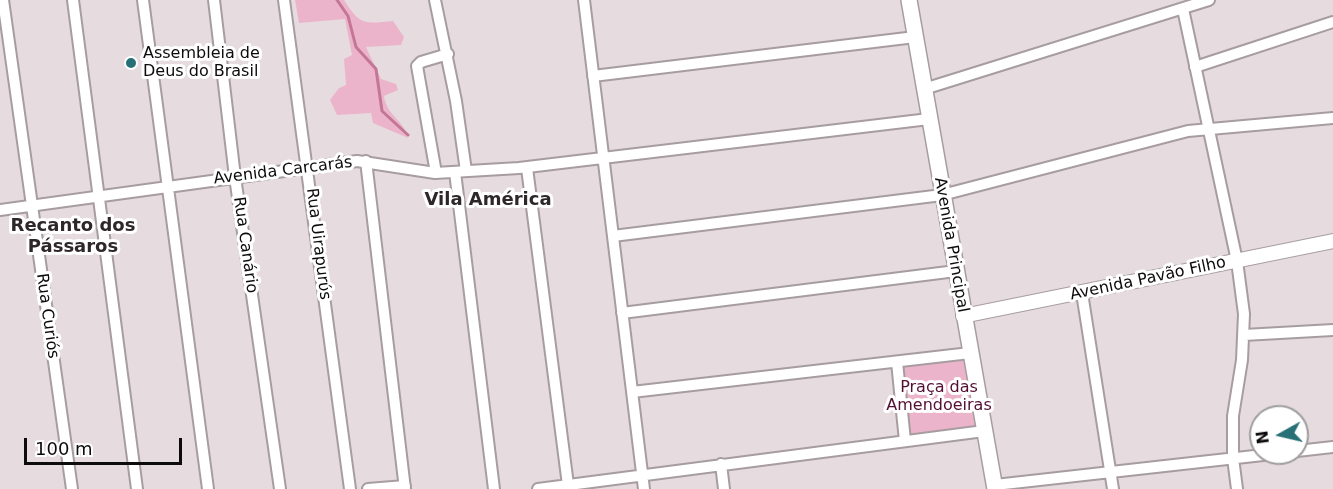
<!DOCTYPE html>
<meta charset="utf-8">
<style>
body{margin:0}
#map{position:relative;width:1333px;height:489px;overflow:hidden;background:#e6dcdf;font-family:"DejaVu Sans",sans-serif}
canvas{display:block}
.north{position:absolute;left:1249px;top:405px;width:60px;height:60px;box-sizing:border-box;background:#fff;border:2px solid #9f9d9e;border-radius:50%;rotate:262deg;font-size:16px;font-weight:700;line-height:24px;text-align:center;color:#0e0b0c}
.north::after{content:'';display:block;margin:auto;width:21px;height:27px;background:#267076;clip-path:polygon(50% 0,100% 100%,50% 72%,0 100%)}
.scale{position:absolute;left:24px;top:438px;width:158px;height:27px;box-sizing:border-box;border:3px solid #0e0b0c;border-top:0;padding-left:8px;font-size:18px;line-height:21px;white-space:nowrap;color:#0e0b0c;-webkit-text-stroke:4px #fff;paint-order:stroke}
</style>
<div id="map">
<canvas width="1333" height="489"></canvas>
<div class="north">N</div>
<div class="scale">100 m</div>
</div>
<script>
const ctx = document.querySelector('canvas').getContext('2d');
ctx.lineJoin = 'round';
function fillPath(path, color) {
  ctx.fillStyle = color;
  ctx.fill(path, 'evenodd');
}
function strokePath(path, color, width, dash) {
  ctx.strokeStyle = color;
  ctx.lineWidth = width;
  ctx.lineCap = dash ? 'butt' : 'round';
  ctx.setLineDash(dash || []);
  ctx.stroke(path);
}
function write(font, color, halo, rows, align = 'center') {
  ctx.font = font + ' "DejaVu Sans",sans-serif';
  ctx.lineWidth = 6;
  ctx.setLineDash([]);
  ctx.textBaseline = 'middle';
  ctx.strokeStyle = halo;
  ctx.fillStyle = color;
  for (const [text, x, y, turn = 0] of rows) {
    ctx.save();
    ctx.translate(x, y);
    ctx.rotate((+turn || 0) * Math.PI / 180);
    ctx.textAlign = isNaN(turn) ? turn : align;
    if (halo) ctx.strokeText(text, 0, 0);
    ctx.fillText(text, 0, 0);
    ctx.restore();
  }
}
fillPath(new Path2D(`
 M 295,0 L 344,0 C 360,25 364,24 393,21 L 404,37 L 401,45 L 366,47 L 381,79 L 396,84 L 398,90 L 384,96 C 386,115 405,121 408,138 L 373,123 L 371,113 L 337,115 L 330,100 L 339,88 L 346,85 L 344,59 L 352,55 L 345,19 L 299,23 Z
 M 969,354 L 983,430 L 906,439 L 898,363 Z`), '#ecb4ca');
strokePath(new Path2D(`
 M 337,0 L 348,16 L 356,47 L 376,69 L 382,111 L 408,135`), '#c37696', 3);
const minor = new Path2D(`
 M 3,0 L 72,489
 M 73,0 L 137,489
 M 143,0 L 208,489
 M 214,0 L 235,177 L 280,489
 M 284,0 L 350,489
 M 435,0 L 456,101 L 466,171
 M 584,0 L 644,489
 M 1183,9 L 1237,261 L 1244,314 L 1242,360 L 1233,416 L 1233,458 L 1237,489
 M 1195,67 L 1333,22
 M 593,76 L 915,37
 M 924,89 L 1209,0
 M 366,161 L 405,489
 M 527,168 L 568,485
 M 455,172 L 494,489
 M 436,173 L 417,66 L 421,62 L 448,54
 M 0,210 L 357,161 L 435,173 L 519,168 L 929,119
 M 613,236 L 942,195 L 1188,131 L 1333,118
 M 1082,293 L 1113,489
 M 622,313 L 956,271
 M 1244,335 L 1333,330
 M 897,362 L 905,441
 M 632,392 L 970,353
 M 1297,451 L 1333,447
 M 721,464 L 724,489
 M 995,485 L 1281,453
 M 368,489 L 405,486
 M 538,489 L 984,431`);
const tertiary = new Path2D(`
 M 963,316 L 1333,241`);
const secondary = new Path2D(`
 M 909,0 L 995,489`);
strokePath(minor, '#a79da0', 14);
strokePath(tertiary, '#a79da0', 16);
strokePath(secondary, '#a79da0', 18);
strokePath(minor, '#fff', 10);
strokePath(tertiary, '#fff', 14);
strokePath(secondary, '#fff', 15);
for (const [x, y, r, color] of [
 [131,63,6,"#267076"]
]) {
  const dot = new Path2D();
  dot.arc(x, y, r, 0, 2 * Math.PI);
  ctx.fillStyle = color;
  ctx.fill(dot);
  strokePath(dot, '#fff', 2);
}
write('16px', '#0e0b0c', '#fff', [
 ["Assembleia de",143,54],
 ["Deus do Brasil",143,72]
], 'left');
write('16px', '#0e0b0c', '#fff', [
 ["Avenida Carcarás",283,171,-7],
 ["Rua Uirapurύs",318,244,83],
 ["Rua Canário",245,245,82],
 ["Avenida Principal",951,245,80],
 ["Avenida Pavão Filho",1148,279,-12],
 ["Rua Curiós",47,316,82]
]);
write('16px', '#540e33', '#fff', [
 ["Praça das",939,388],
 ["Amendoeiras",939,406]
]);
write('bold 18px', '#2e2729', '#fff', [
 ["Vila América",488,200],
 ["Recanto dos",73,226],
 ["Pássaros",73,247]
]);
</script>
